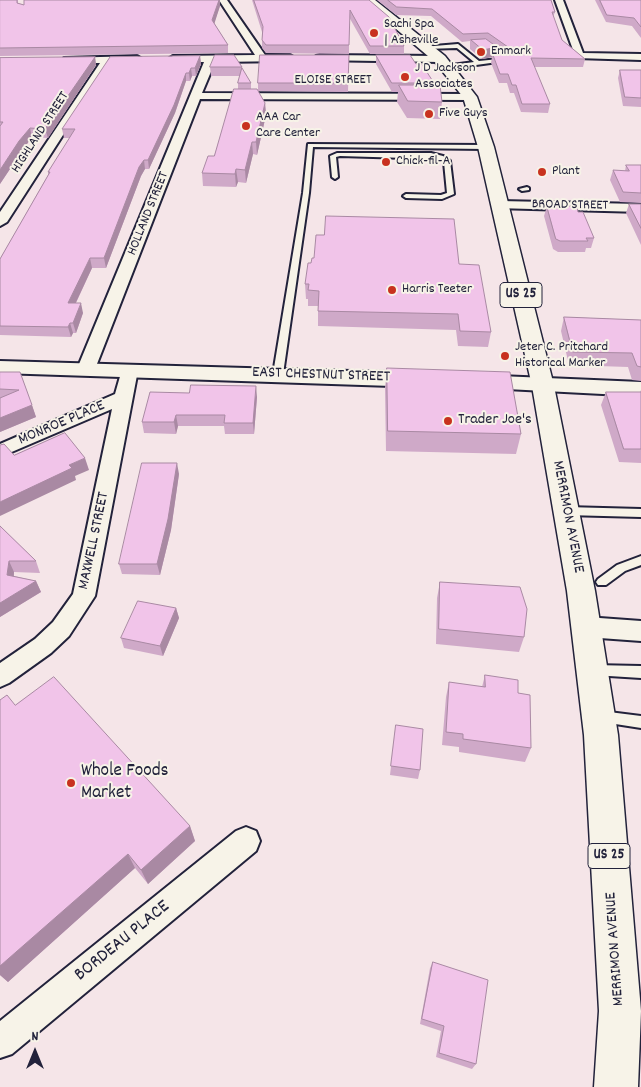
<!DOCTYPE html>
<style>
body{margin:0}
#map{position:relative;width:641px;height:1087px;overflow:hidden;background:#f5e5e8;font-family:Dekko,sans-serif}
canvas{display:block}
.north{position:absolute;left:10px;top:1027px;width:50px;height:50px;-webkit-text-stroke:4px #f7f3e8;paint-order:stroke;rotate:0deg;font-size:14px;font-weight:700;line-height:20px;text-align:center;color:#22223b}
.north::after{content:'';display:block;margin:auto;width:18px;height:22px;background:#22223b;clip-path:polygon(50% 0,100% 100%,50% 72%,0 100%)}
</style>
<div id="map">
<canvas width="641" height="1087"></canvas>
<div class="north">N</div>
</div>
<script>
const ctx = document.querySelector('canvas').getContext('2d');
ctx.lineJoin = 'round';
function strokePath(path, color, width, dash) {
  ctx.strokeStyle = color;
  ctx.lineWidth = width;
  ctx.lineCap = dash ? 'butt' : 'round';
  ctx.setLineDash(dash || []);
  ctx.stroke(path);
}
function fillPath(path, color) {
  ctx.fillStyle = color;
  ctx.fill(path, 'evenodd');
}
function write(font, color, halo, rows, align = 'center') {
  ctx.font = font + ' Dekko,sans-serif';
  ctx.lineWidth = 4;
  ctx.setLineDash([]);
  ctx.textBaseline = 'middle';
  ctx.strokeStyle = halo;
  ctx.fillStyle = color;
  for (const [text, x, y, turn = 0] of rows) {
    ctx.save();
    ctx.translate(x, y);
    ctx.rotate((+turn || 0) * Math.PI / 180);
    ctx.textAlign = isNaN(turn) ? turn : align;
    if (halo) ctx.strokeText(text, 0, 0);
    ctx.fillText(text, 0, 0);
    ctx.restore();
  }
}
const service = new Path2D(`
 M 485,41 L 505,59 L 505,61 L 447,69 L 445,66 L 474,62 L 457,48 L 425,49 L 422,47 L 458,44 L 479,61 L 499,59 L 483,44 Z
 M 308,144 L 486,145 L 489,147 L 486,149 L 313,147 L 309,193 L 283,374 L 278,377 L 273,374 L 303,193 Z
 M 337,153 L 431,153 L 443,156 L 450,161 L 454,194 L 442,199 L 406,198 L 403,196 L 406,194 L 441,195 L 447,193 L 444,162 L 439,159 L 340,156 L 336,157 L 338,177 L 335,179 L 332,177 L 330,156 Z
 M 527,187 L 529,188 L 529,190 L 522,191 L 519,189 Z
 M 566,507 L 641,509 L 641,517 L 566,515 L 561,511 Z
 M 641,556 L 641,565 L 625,571 L 606,585 L 598,585 L 596,582 L 598,579 L 617,565 Z
 M 593,665 L 641,666 L 641,678 L 593,675 L 588,674 L 587,670 L 588,666 Z
 M 601,711 L 641,716 L 641,728 L 596,721 L 594,717 L 596,713 Z`);
const minor = new Path2D(`
 M 219,0 L 227,0 L 265,55 L 290,55 L 295,58 L 290,61 L 215,62 L 202,93 L 470,94 L 475,97 L 470,100 L 200,99 L 95,369 L 92,373 L 80,373 L 77,369 L 204,62 L 173,62 L 168,59 L 173,56 L 255,55 Z
 M 555,0 L 563,0 L 583,53 L 641,54 L 641,60 L 576,58 Z
 M 320,55 L 440,56 L 445,59 L 440,62 L 316,60 L 316,56 Z
 M 137,56 L 142,59 L 141,61 L 110,62 L 7,222 L 0,226 L 0,212 L 100,63 L 68,63 L 63,60 L 64,58 Z
 M 500,201 L 641,204 L 641,212 L 495,208 L 493,205 Z
 M 129,365 L 135,366 L 138,370 L 95,596 L 69,636 L 51,653 L 9,683 L 0,687 L 0,663 L 35,639 L 53,622 L 73,594 L 112,409 L 0,457 L 0,444 L 115,394 L 123,366 Z
 M 586,617 L 641,621 L 641,641 L 586,637 L 578,634 L 574,627 L 578,620 Z
 M 246,827 L 256,831 L 260,841 L 256,851 L 12,1054 L 0,1058 L 0,1021 L 236,831 Z`);
const tertiary = new Path2D(`
 M 0,361 L 422,373 L 430,375 L 433,380 L 430,385 L 422,387 L 0,373 Z
 M 476,375 L 641,382 L 641,396 L 468,387 L 465,382 L 468,377 Z`);
const primary = new Path2D(`
 M 362,0 L 375,0 L 445,56 L 477,97 L 494,147 L 554,386 L 595,591 L 618,735 L 641,1011 L 638,1087 L 594,1087 L 599,1011 L 584,735 L 567,591 L 532,386 L 478,147 L 463,97 L 435,62 Z`);
strokePath(service, '#22223b', 4);
strokePath(minor, '#22223b', 4);
strokePath(tertiary, '#22223b', 4);
strokePath(primary, '#22223b', 3);
fillPath(service, '#f7f3e8');
fillPath(minor, '#f7f3e8');
fillPath(tertiary, '#f7f3e8');
fillPath(primary, '#f7f3e8');
fillPath(new Path2D(`
 M 0,0 L 18,0 L 18,3 L 24,5 L 220,6 L 214,23 L 228,45 L 228,53 L 0,56 Z
 M 252,0 L 369,0 L 404,46 L 404,54 L 370,54 L 349,17 L 349,54 L 266,53 L 262,48 L 262,32 Z
 M 377,0 L 551,0 L 555,12 L 553,17 L 562,40 L 585,59 L 583,67 L 534,67 L 550,104 L 548,113 L 521,112 L 514,93 L 510,93 L 507,83 L 499,83 L 491,63 L 492,57 L 482,59 L 470,49 L 470,41 L 462,42 L 431,16 L 396,15 ZM 497,48 L 504,53 L 496,55 Z
 M 595,0 L 641,0 L 641,38 L 632,26 L 606,22 Z
 M 349,55 L 348,92 L 258,91 L 258,83 Z
 M 376,55 L 416,64 L 434,83 L 434,85 L 442,102 L 440,119 L 407,118 L 397,102 L 398,92 L 392,92 L 376,64 Z
 M 200,56 L 201,64 L 196,76 L 192,76 L 190,81 L 186,81 L 175,113 L 149,169 L 145,169 L 141,176 L 106,268 L 92,268 L 76,303 L 83,313 L 76,333 L 73,333 L 71,337 L 0,335 L 0,259 L 48,175 L 48,172 L 70,138 L 64,138 L 62,129 Z
 M 95,57 L 96,65 L 48,138 L 32,137 L 22,151 L 0,184 L 0,58 Z
 M 210,67 L 242,67 L 242,69 L 251,83 L 251,89 L 265,103 L 266,115 L 257,155 L 253,154 L 246,183 L 238,182 L 236,187 L 203,186 L 202,173 L 214,156 L 238,89 L 238,83 L 240,76 L 211,76 Z
 M 620,70 L 641,70 L 641,107 L 623,106 L 618,78 Z
 M 626,165 L 641,165 L 641,203 L 620,202 L 610,180 L 613,170 L 625,171 Z
 M 629,204 L 641,204 L 641,245 L 626,213 Z
 M 547,206 L 594,238 L 591,248 L 586,248 L 585,252 L 558,252 L 553,249 L 544,216 Z
 M 314,258 L 459,264 L 491,332 L 488,347 L 458,346 L 456,330 L 318,326 L 318,306 L 308,306 L 308,299 L 306,299 L 305,284 L 311,263 Z
 M 564,317 L 641,320 L 641,381 L 632,380 L 628,367 L 569,365 L 561,331 Z
 M 387,368 L 521,434 L 516,454 L 386,451 L 385,388 Z
 M 0,372 L 20,372 L 36,417 L 0,432 Z
 M 641,390 L 641,463 L 619,462 L 601,405 L 606,392 L 640,392 Z
 M 257,397 L 254,434 L 225,434 L 224,426 L 178,426 L 176,434 L 144,433 L 142,422 Z
 M 179,474 L 171,530 L 160,575 L 122,574 L 119,564 Z
 M 0,526 L 36,561 L 40,573 L 14,572 L 14,576 L 36,581 L 41,592 L 0,617 Z
 M 440,582 L 524,637 L 519,652 L 436,644 L 437,598 Z
 M 176,608 L 179,618 L 163,656 L 124,648 L 121,638 Z
 M 485,675 L 518,693 L 531,748 L 525,762 L 459,752 L 459,747 L 442,745 L 446,697 L 449,682 L 482,687 Z
 M 0,700 L 15,705 L 190,826 L 195,841 L 148,884 L 135,868 L 8,982 L 0,975 Z
 M 396,725 L 420,770 L 418,779 L 390,775 Z
 M 433,962 L 476,1064 L 472,1069 L 436,1057 L 441,1031 L 420,1024 L 430,968 Z`), '#cfa9c8');
fillPath(new Path2D(`
 M 219,0 L 220,0 L 220,6 L 213,28 L 212,20 Z
 M 497,47 L 495,56 L 493,55 L 492,57 L 482,59 L 483,50 Z
 M 200,56 L 201,64 L 196,76 L 195,68 Z
 M 95,57 L 96,65 L 48,138 L 45,129 Z
 M 191,68 L 192,76 L 190,81 L 189,73 Z
 M 186,73 L 186,81 L 175,113 L 149,169 L 148,160 Z
 M 265,103 L 266,115 L 257,155 L 256,142 Z
 M 30,128 L 32,137 L 22,151 L 0,184 L 0,170 L 19,141 Z
 M 252,142 L 253,154 L 246,183 L 245,170 Z
 M 144,160 L 145,169 L 141,176 L 106,268 L 104,258 L 139,167 Z
 M 236,169 L 238,182 L 236,187 L 235,174 Z
 M 90,258 L 92,268 L 71,313 L 68,303 Z
 M 81,303 L 83,313 L 76,333 L 73,323 Z
 M 70,323 L 73,333 L 71,337 L 68,327 Z
 M 256,386 L 257,397 L 254,434 L 253,423 Z
 M 32,405 L 36,417 L 0,432 L 0,418 Z
 M 176,415 L 178,426 L 176,434 L 174,422 Z
 M 85,458 L 89,470 L 75,476 L 76,480 L 0,516 L 0,502 L 69,465 Z
 M 177,463 L 179,474 L 171,530 L 160,575 L 157,564 Z
 M 9,561 L 14,572 L 13,586 L 7,575 Z
 M 36,581 L 41,592 L 0,617 L 0,603 Z
 M 176,608 L 179,618 L 163,656 L 160,646 Z
 M 190,826 L 195,841 L 148,884 L 141,870 Z
 M 128,854 L 135,868 L 8,982 L 0,975 L 0,966 Z`), '#a989a3');
const building = new Path2D(`
 M 0,0 L 17,0 L 17,3 L 24,5 L 24,0 L 219,0 L 212,20 L 228,45 L 0,48 Z
 M 254,0 L 369,0 L 389,17 L 404,46 L 370,46 L 350,10 L 349,45 L 266,45 L 262,40 L 263,27 Z
 M 388,0 L 551,0 L 555,12 L 552,12 L 562,40 L 585,59 L 531,58 L 550,104 L 522,104 L 516,85 L 512,85 L 508,74 L 500,74 L 493,55 L 508,53 L 508,47 L 488,33 L 463,34 L 432,9 L 397,7 Z
 M 600,0 L 641,0 L 641,27 L 634,18 L 607,15 Z
 M 486,39 L 497,47 L 483,50 L 471,40 Z
 M 215,55 L 234,55 L 242,67 L 210,67 Z
 M 260,55 L 349,55 L 348,83 L 258,83 Z
 M 376,55 L 410,55 L 416,64 L 421,63 L 434,83 L 392,83 Z
 M 200,56 L 195,68 L 191,68 L 189,73 L 186,73 L 174,105 L 148,160 L 144,160 L 139,167 L 104,258 L 90,258 L 68,303 L 81,303 L 73,323 L 70,323 L 68,327 L 0,326 L 0,259 L 50,172 L 48,172 L 75,129 L 62,129 L 110,57 Z
 M 95,57 L 45,129 L 30,128 L 19,141 L 0,170 L 0,126 L 3,122 L 0,122 L 0,58 Z
 M 242,68 L 251,83 L 238,83 Z
 M 620,70 L 641,70 L 641,98 L 625,97 Z
 M 399,85 L 440,85 L 442,102 L 408,101 Z
 M 234,89 L 257,89 L 265,103 L 256,142 L 252,142 L 245,170 L 236,169 L 235,174 L 202,173 L 208,156 L 214,156 Z
 M 626,165 L 641,165 L 641,193 L 623,192 L 613,170 L 629,171 Z
 M 629,204 L 641,204 L 641,228 Z
 M 547,206 L 577,206 L 578,212 L 583,212 L 594,238 L 586,238 L 588,241 L 560,241 L 556,239 Z
 M 326,216 L 454,219 L 459,264 L 479,265 L 491,332 L 460,331 L 458,314 L 318,311 L 319,291 L 308,290 L 309,284 L 305,284 L 308,263 L 311,263 L 312,258 L 314,258 L 316,235 L 324,235 Z
 M 564,317 L 641,320 L 641,367 L 637,366 L 632,353 L 573,352 Z
 M 387,368 L 510,372 L 521,434 L 388,431 Z
 M 0,372 L 20,372 L 32,405 L 0,418 L 0,398 L 19,390 L 0,389 Z
 M 191,385 L 256,386 L 253,423 L 224,423 L 225,415 L 176,415 L 174,422 L 142,422 L 150,392 L 189,393 Z
 M 606,392 L 641,392 L 641,449 L 624,449 Z
 M 65,433 L 85,458 L 69,465 L 72,468 L 0,502 L 0,445 L 4,444 L 14,455 Z
 M 142,463 L 177,463 L 168,519 L 157,564 L 119,564 Z
 M 0,526 L 36,561 L 9,561 L 7,575 L 36,581 L 0,603 Z
 M 440,582 L 520,587 L 527,609 L 524,637 L 439,629 Z
 M 138,601 L 176,608 L 160,646 L 121,638 Z
 M 485,675 L 518,680 L 518,693 L 530,695 L 531,748 L 463,739 L 463,734 L 446,732 L 449,682 L 485,687 Z
 M 54,677 L 190,826 L 141,870 L 128,854 L 0,966 L 0,700 L 7,695 L 15,705 Z
 M 396,725 L 423,729 L 420,770 L 391,766 Z
 M 433,962 L 488,980 L 476,1064 L 439,1053 L 444,1026 L 422,1019 Z`);
fillPath(building, '#f1c4e9');
strokePath(building, '#a989a3', 1);
for (const [x, y, r, color] of [
 [374,33,5,"#c8321e"],
 [481,52,5,"#c8321e"],
 [405,77,5,"#c8321e"],
 [429,114,5,"#c8321e"],
 [246,126,5,"#c8321e"],
 [386,162,5,"#c8321e"],
 [542,172,5,"#c8321e"],
 [392,290,5,"#c8321e"],
 [505,356,5,"#c8321e"],
 [448,421,5,"#c8321e"],
 [71,783,5,"#c8321e"]
]) {
  const dot = new Path2D();
  dot.arc(x, y, r, 0, 2 * Math.PI);
  ctx.fillStyle = color;
  ctx.fill(dot);
  strokePath(dot, '#f7f3e8', 2);
}
write('14px', '#22223b', '#f7f3e8', [
 ["Sachi Spa",384,25],
 ["| Asheville",384,41],
 ["Enmark",491,52],
 ["J D Jackson",415,69],
 ["Associates",415,85],
 ["Five Guys",439,114],
 ["AAA Car",256,118],
 ["Care Center",256,134],
 ["Chick-fil-A",396,162],
 ["Plant",552,172],
 ["Harris Teeter",402,290],
 ["Jeter C. Pritchard",515,348],
 ["Historical Marker",515,364]
], 'left');
write('14px', '#22223b', '#f7f3e8', [
 ["ELOISE STREET",333,81],
 ["HIGHLAND STREET",41,133,-57],
 ["BROAD STREET",570,206,1],
 ["HOLLAND STREET",149,214,-68]
]);
for (const [x, y, w] of [
 [521,295,42],
 [609,856,42]
]) {
  const box = new Path2D();
  box.roundRect(x - w / 2, y - 12.5, w, 25, 4);
  ctx.fillStyle = '#f7f3e8';
  ctx.fill(box);
  strokePath(box, '#22223b', 1);
}
write('bold 15px', '#22223b', null, [
 ["US 25",521,295],
 ["US 25",609,856]
]);
write('16px', '#22223b', '#f7f3e8', [
 ["EAST CHESTNUT STREET",321,376,2],
 ["MONROE PLACE",62,424,-23],
 ["MERRIMON AVENUE",567,517,79],
 ["MAXWELL STREET",95,541,-78],
 ["MERRIMON AVENUE",616,949,-94]
]);
write('16px', '#22223b', '#f7f3e8', [
 ["Trader Joe's",458,421]
], 'left');
write('19px', '#22223b', '#f7f3e8', [
 ["Whole Foods",81,772],
 ["Market",81,794]
], 'left');
write('19px', '#22223b', '#f7f3e8', [
 ["BORDEAU PLACE",123,942,-39]
]);
</script>
